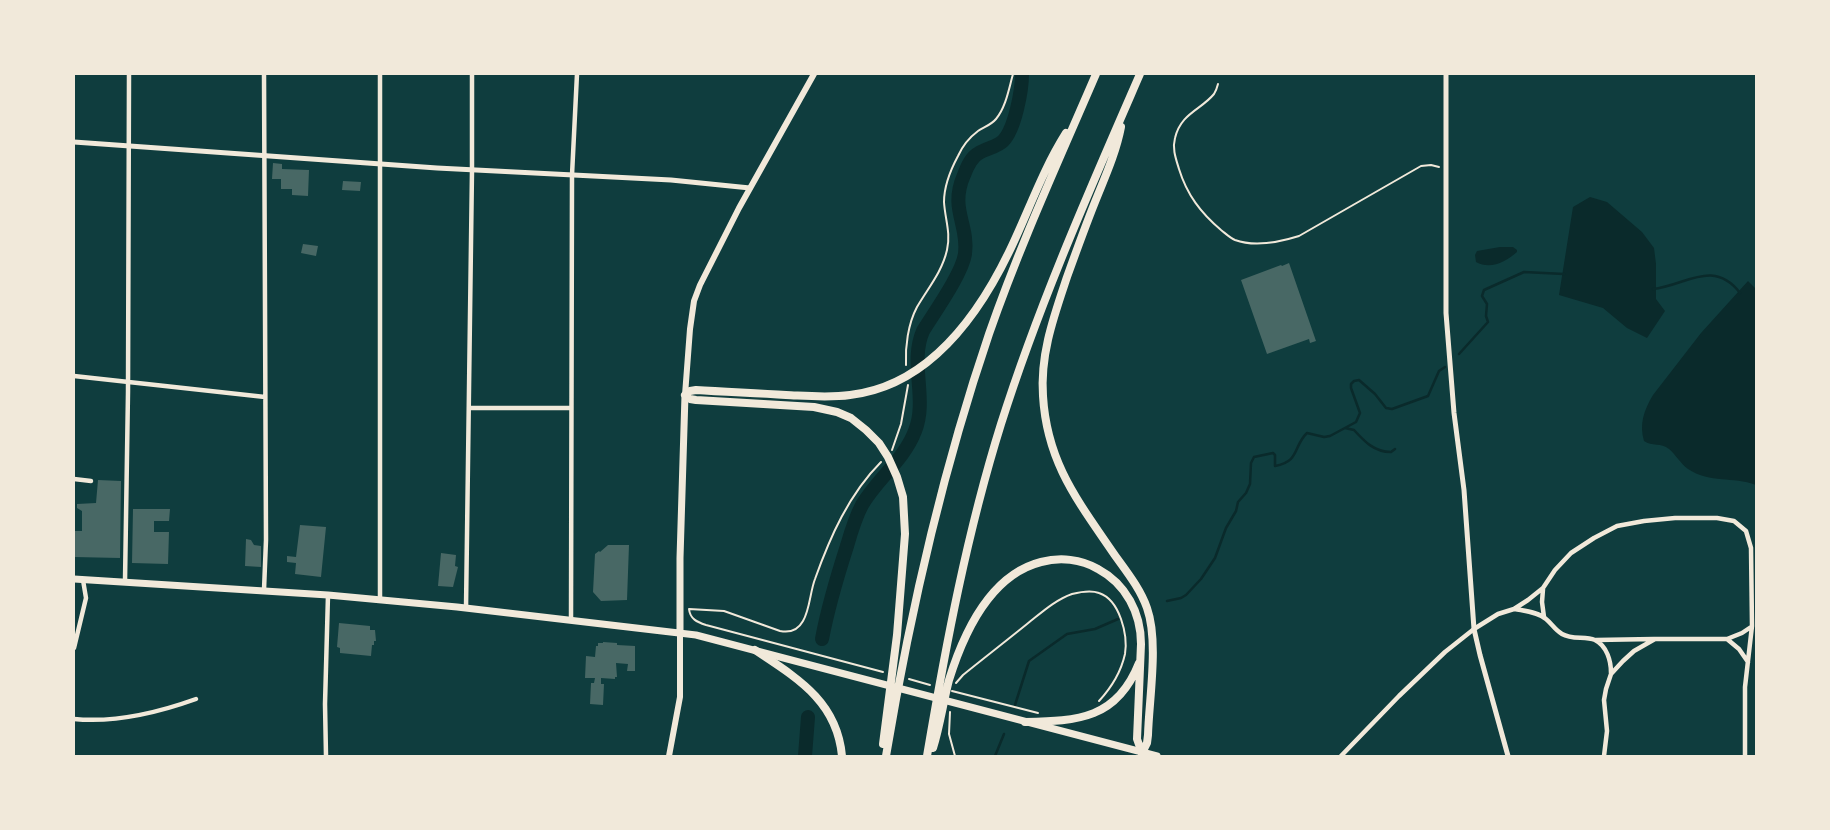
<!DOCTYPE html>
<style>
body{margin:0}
#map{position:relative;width:1830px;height:830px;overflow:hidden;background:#0f3d3e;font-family:Lora,serif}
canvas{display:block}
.frame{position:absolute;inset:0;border:75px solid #f1e9da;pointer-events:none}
</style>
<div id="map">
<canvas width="1830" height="830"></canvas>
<div class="frame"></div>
</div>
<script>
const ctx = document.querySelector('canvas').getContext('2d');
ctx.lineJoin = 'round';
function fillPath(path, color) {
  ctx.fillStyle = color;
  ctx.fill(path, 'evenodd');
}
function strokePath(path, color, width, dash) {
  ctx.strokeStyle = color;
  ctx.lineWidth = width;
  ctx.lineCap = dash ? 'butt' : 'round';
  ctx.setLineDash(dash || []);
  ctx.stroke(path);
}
fillPath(new Path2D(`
 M 1590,197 L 1607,202 L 1642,232 L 1654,248 L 1656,264 L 1656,299 L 1665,311 L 1647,338 L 1627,328 L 1603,308 L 1559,295 L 1573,207 Z
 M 1500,247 L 1513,247 L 1517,250 L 1517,252 C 1506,262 1490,270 1476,262 L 1475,255 L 1477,251 Z
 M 1748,281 L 1756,289 L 1756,485 C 1732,476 1711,484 1688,469 C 1680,463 1676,455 1669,449 C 1661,442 1652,447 1644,441 C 1639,424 1644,410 1653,395 L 1701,333 Z`), '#0a2a2b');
strokePath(new Path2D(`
 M 1653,289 C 1685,286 1713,258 1740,293
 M 1459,354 L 1488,322 L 1486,316 L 1487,304 L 1482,296 L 1484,290 L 1524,272 L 1564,274
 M 1345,428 L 1354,430 C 1364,441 1374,452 1391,452 L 1395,449
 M 1167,601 L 1181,598 L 1186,595 L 1201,579 L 1215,558 L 1226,528 L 1236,511 L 1238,502 L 1246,493 L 1250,484 L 1251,463 L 1254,457 L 1273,453 L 1275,455 L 1275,466 C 1300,462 1293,446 1307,433 L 1324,437 L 1330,436 L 1356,422 L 1360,413 L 1351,388 L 1351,384 L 1354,381 L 1359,380 L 1375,394 L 1386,408 L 1392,409 L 1428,396 L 1439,371 L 1445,367
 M 1015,705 L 1029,661 L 1067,634 L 1095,629 L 1118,619
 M 995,756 L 1004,734`), '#0a2a2b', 2.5);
strokePath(new Path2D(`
 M 822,639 C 828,607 837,577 847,546 C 851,532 855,518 862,505 C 877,479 904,460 915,431 C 928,399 909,363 923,331 C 934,313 962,274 965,254 C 969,224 949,209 964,175 C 967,167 971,157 979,153 C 987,148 997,147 1003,141 C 1015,129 1022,90 1022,74
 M 805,756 L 808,717`), '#0a2a2b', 14);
fillPath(new Path2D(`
 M 273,163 L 282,164 L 282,169 L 309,170 L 308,196 L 292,195 L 292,189 L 281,189 L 281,179 L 272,179 Z
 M 343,181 L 361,182 L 360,191 L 342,190 Z
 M 303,244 L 318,246 L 316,256 L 301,253 Z
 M 1289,263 L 1316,341 L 1310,343 L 1309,339 L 1267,354 L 1241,280 L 1281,265 L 1282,266 Z
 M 98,480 L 121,481 L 120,558 L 74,557 L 74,531 L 82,531 L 82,511 L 77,508 L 77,504 L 96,503 Z
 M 133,509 L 170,509 L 169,521 L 154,521 L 154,532 L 169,532 L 168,564 L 132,563 Z
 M 300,525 L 326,527 L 321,577 L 295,574 L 296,563 L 287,562 L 287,556 L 296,557 Z
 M 246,539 L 251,540 L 254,545 L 261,546 L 261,567 L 245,566 Z
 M 608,545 L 629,545 L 627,600 L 601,601 L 593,592 L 595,554 L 599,551 L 600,552 Z
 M 441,553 L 456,555 L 455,566 L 458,567 L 453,587 L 438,586 Z
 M 339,623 L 370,626 L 370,630 L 375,630 L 376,641 L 374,641 L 374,645 L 372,645 L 371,656 L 340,653 L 340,648 L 337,647 Z
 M 603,642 L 617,643 L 617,645 L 635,646 L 635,671 L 627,671 L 628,664 L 616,663 L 617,677 L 615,677 L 615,679 L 601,678 L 601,684 L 604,684 L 603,705 L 590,704 L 591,683 L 594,683 L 595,678 L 585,678 L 586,656 L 595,657 L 596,646 L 598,646 L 598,643 L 603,643 Z`), '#486865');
strokePath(new Path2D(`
 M 1218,84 C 1217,88 1216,91 1214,94 C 1201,110 1181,113 1175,138 C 1172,149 1176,159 1179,169 C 1187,195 1201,213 1221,230 C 1225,233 1230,238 1235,240 C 1254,247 1280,242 1299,236 L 1421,166 L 1431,165 L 1439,167
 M 906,365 C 905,347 908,324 917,307 C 928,288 942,272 947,250 C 951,233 945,219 944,202 C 944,187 951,169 958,156 C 962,147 970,137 978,131 C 984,127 991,125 996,119 C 1006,107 1009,88 1013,74
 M 892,450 L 901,424 L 908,385
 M 881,462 C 849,494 830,537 815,579 C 810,592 810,609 803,621 C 798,630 790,633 780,631 L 724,611 L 689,609 C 690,619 697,622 706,625 L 883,672
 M 909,679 L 930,685
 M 956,683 L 963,675 C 984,658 1006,641 1027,624 C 1041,613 1055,600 1072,594 C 1080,592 1091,590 1099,593 C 1120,600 1128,635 1125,654 C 1121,672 1111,688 1099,701
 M 952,691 L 1038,713
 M 950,712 L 949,734 L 955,756`), '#f1e9da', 2);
strokePath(new Path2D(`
 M 264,74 L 266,540 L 264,590
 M 380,74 L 380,599
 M 74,376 L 265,397
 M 469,408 L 571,408
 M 74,479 L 91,481
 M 125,581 L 128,392 L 129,74
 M 1543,589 L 1542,602 L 1544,617
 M 466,608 L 472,170 L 472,74
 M 1515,609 C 1525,611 1538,612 1546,619 C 1552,624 1555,630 1562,634 C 1572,640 1585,636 1595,640 C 1607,646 1611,661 1611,673
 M 571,620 L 572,175 L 577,74
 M 1727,639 L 1742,633 L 1751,627
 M 1596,640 L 1654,639
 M 74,648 L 86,598 L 83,580
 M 74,719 C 115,723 157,713 196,699
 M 326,756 L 325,704 L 328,595
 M 1341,756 L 1399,696 L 1445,652 L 1474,629 L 1498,614 L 1514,609 L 1528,600 L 1543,588 L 1555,570 L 1571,553 L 1594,538 L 1617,526 L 1644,521 L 1675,518 L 1717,518 L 1734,521 L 1746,531 L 1751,548 L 1752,626 L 1745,687 L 1745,756
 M 1604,756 L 1607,731 L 1604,700 L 1606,689 L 1611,674 L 1623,661 L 1634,651 L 1655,639 L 1727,639 L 1739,649 L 1748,662`), '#f1e9da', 4.5);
strokePath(new Path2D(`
 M 1446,74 L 1446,313 L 1454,413 L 1464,490 L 1474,629 L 1480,655 L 1508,756
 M 74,142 L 437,168 L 671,180 L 750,188`), '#f1e9da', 5);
strokePath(new Path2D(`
 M 685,395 L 690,329 L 694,301 L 700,285 L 739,208 L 814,74
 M 669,756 L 680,697 L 680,633`), '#f1e9da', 6);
strokePath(new Path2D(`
 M 74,579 L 328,595 L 457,607 L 696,635 L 1157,756
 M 680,633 L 680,558 L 685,395`), '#f1e9da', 7);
strokePath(new Path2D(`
 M 1121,127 C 1116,153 1105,177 1095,202 C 1085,227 1076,252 1067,277 C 1054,316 1040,354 1043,396 C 1047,463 1078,501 1114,554 C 1126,571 1140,588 1147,608 C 1159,642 1149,699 1148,735 L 1147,743 L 1142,753
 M 685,395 L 690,391 L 696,390 C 726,392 756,393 786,395 C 808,396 829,398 850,395 C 927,386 977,318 1009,252 C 1028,213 1042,171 1066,133
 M 685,395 L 690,399 L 696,400 L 814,407 L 837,412 L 851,418 L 866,430 L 879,443 L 888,457 L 897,477 L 903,497 L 905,534 L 897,635 L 883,744
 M 755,650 C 797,678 837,701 842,756
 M 1025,722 C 1078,721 1117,719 1139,663
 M 933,748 C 940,726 943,703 949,680 C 963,635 990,575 1041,562 C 1060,557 1081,559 1098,569 C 1126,584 1141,613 1141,644 L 1137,739 L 1142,753
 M 886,756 C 910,613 942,472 989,334 C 1020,245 1059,160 1096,74
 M 927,756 C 946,644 967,533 1001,424 C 1039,304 1090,189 1140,74`), '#f1e9da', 8);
</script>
